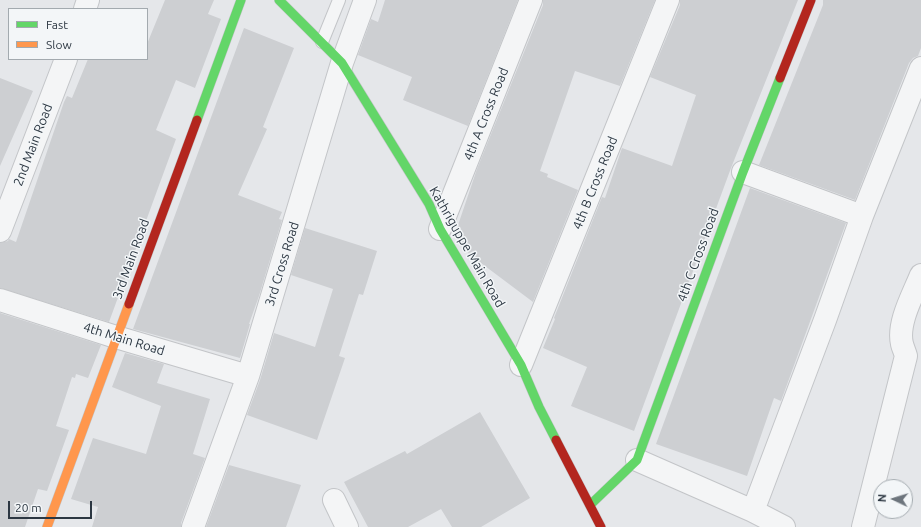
<!DOCTYPE html>
<style>
body{margin:0}
#map{position:relative;width:921px;height:527px;overflow:hidden;background:#e5e7ea;font-family:Ubuntu,sans-serif}
canvas{display:block}
.legend{position:absolute;left:8px;top:8px;width:140px;height:52px;box-sizing:border-box;background:#f3f6f8;border:1px solid #a3aaaf;margin:0;padding:5px 7px;list-style:none;font-size:12px;color:#2c3742}
.legend li{display:flex;align-items:center;gap:8px;height:20px}
.legend b{width:20px;border:1px solid #a3aaaf}
.north{position:absolute;left:873px;top:479px;width:40px;height:40px;box-sizing:border-box;background:#f3f6f8;border:1px solid #a3aaaf;border-radius:50%;rotate:274deg;font-size:11px;font-weight:700;line-height:16px;text-align:center;color:#2c3742}
.north::after{content:'';display:block;margin:auto;width:14px;height:18px;background:#6d757d;clip-path:polygon(50% 0,100% 100%,50% 72%,0 100%)}
.scale{position:absolute;left:8px;top:501px;width:84px;height:18px;box-sizing:border-box;border:2px solid #2c3742;border-top:0;padding-left:5px;font-size:12px;line-height:14px;white-space:nowrap;color:#2c3742;-webkit-text-stroke:3px #f3f6f8;paint-order:stroke}
</style>
<div id="map">
<canvas width="921" height="527"></canvas>
<ul class="legend">
<li><b style="height:5px;background:#63d668"></b>Fast</li>
<li><b style="height:5px;background:#ff974d"></b>Slow</li>
</ul>
<div class="north">N</div>
<div class="scale">20 m</div>
</div>
<script>
const ctx = document.querySelector('canvas').getContext('2d');
ctx.lineJoin = 'round';
function fillPath(path, color) {
  ctx.fillStyle = color;
  ctx.fill(path, 'evenodd');
}
function strokePath(path, color, width, dash) {
  ctx.strokeStyle = color;
  ctx.lineWidth = width;
  ctx.lineCap = dash ? 'butt' : 'round';
  ctx.setLineDash(dash || []);
  ctx.stroke(path);
}
function write(font, color, halo, rows, align = 'center') {
  ctx.font = font + ' Ubuntu,sans-serif';
  ctx.lineWidth = 3;
  ctx.setLineDash([]);
  ctx.textBaseline = 'middle';
  ctx.strokeStyle = halo;
  ctx.fillStyle = color;
  for (const [text, x, y, turn = 0] of rows) {
    ctx.save();
    ctx.translate(x, y);
    ctx.rotate((+turn || 0) * Math.PI / 180);
    ctx.textAlign = isNaN(turn) ? turn : align;
    if (halo) ctx.strokeText(text, 0, 0);
    ctx.fillText(text, 0, 0);
    ctx.restore();
  }
}
fillPath(new Path2D(`
 M 165,0 L 214,0 L 208,14 L 221,19 L 195,88 L 176,80 L 156,130 L 176,139 L 109,322 L 0,288 L 0,243 L 8,241 L 9,239 L 16,242 L 64,102 L 67,96 L 72,98 L 88,59 L 147,59 L 147,44 Z
 M 385,0 L 518,0 L 468,126 L 403,100 L 412,77 L 358,55 L 371,19 L 378,22 Z
 M 543,0 L 655,0 L 620,86 L 575,71 L 540,171 L 548,174 L 547,177 L 578,190 L 533,302 L 469,254 L 456,231 L 477,169 L 543,5 Z
 M 680,0 L 798,0 L 731,168 L 634,431 L 571,406 L 587,367 L 543,348 L 555,319 L 554,318 L 602,197 L 605,198 L 622,148 L 672,166 L 696,95 L 650,77 L 680,5 Z
 M 823,0 L 921,0 L 921,48 L 918,56 L 913,58 L 909,63 L 855,200 L 759,165 L 823,5 Z
 M 244,28 L 294,48 L 263,127 L 267,129 L 238,195 L 282,212 L 279,219 L 282,220 L 259,296 L 249,324 L 250,324 L 240,358 L 133,329 Z
 M 0,78 L 33,91 L 0,166 Z
 M 750,188 L 846,223 L 781,401 L 774,398 L 747,476 L 656,444 Z
 M 305,228 L 377,251 L 363,295 L 359,294 L 339,356 L 345,358 L 317,440 L 247,415 L 260,380 L 274,333 L 315,347 L 333,289 L 291,275 Z
 M 0,313 L 101,345 L 88,378 L 76,374 L 75,378 L 72,377 L 56,426 L 69,430 L 47,491 L 38,489 L 25,527 L 0,527 Z
 M 125,353 L 164,364 L 157,383 L 210,399 L 193,454 L 205,458 L 181,523 L 181,527 L 92,527 L 98,507 L 71,499 L 93,438 L 146,454 L 161,406 L 112,387 Z
 M 480,412 L 530,498 L 481,527 L 452,527 L 441,509 L 408,527 L 368,527 L 344,482 L 405,451 L 407,454 Z
 M 229,465 L 301,485 L 286,527 L 206,527 Z`), '#cdcfd2');
const lane = new Path2D(`
 M 322,42 L 339,0`);
const street = new Path2D(`
 M 85,9 L 88,0
 M 743,172 L 862,216
 M 440,229 L 531,0
 M 0,231 L 66,59
 M 0,300 L 116,337 L 248,376
 M 521,365 L 668,0
 M 637,460 L 753,511 L 784,527
 M 334,500 L 347,527
 M 753,511 L 825,320 L 862,216 L 921,68
 M 193,527 L 248,376 L 342,63 L 365,0
 M 863,527 L 906,356 C 905,352 903,348 902,344 C 897,323 913,295 921,275`);
const fast = new Path2D(`
 M 279,0 L 342,63 L 429,204 L 440,229 L 521,365 L 539,407 L 556,440
 M 197,120 L 241,0
 M 590,505 L 637,460 L 743,172 L 780,78`);
const slow = new Path2D(`
 M 47,527 L 129,304`);
const jam = new Path2D(`
 M 780,78 L 811,0
 M 129,304 L 197,120
 M 556,440 L 601,527`);
strokePath(lane, '#c3c5c8', 14);
strokePath(street, '#c3c5c8', 24);
strokePath(fast, '#c3c5c8', 10);
strokePath(slow, '#c3c5c8', 10);
strokePath(jam, '#c3c5c8', 10);
strokePath(lane, '#f4f5f6', 12);
strokePath(street, '#f4f5f6', 22);
strokePath(fast, '#63d668', 9);
strokePath(slow, '#ff974d', 9);
strokePath(jam, '#b3261e', 9);
write('13px', '#2c3742', '#f3f6f8', [
 ["4th A Cross Road",486,114,-68],
 ["2nd Main Road",33,145,-69],
 ["4th B Cross Road",595,183,-68],
 ["Kathriguppe Main Road",467,247,60],
 ["4th C Cross Road",698,255,-70],
 ["3rd Main Road",131,259,-70],
 ["3rd Cross Road",282,264,-73],
 ["4th Main Road",124,339,17]
]);
</script>
